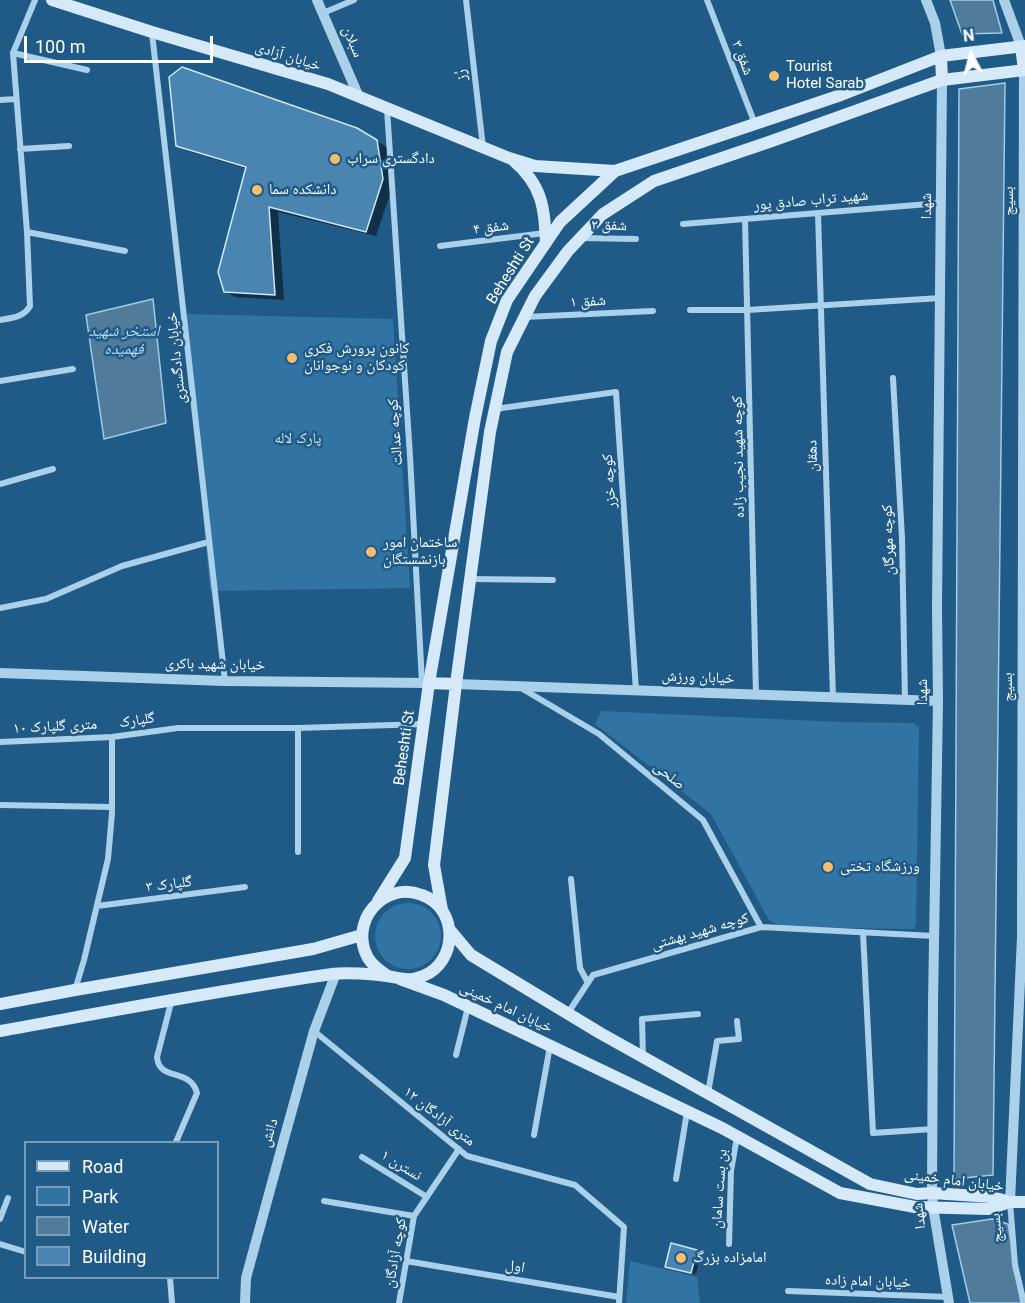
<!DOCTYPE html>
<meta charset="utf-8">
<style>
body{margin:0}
#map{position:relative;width:1025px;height:1303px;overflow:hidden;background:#205b87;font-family:Roboto,sans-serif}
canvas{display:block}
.legend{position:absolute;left:24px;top:1141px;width:195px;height:138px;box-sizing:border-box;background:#205b87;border:2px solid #799db7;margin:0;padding:8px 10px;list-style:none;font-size:18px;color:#fff}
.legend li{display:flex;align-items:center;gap:12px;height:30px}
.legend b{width:30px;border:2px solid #799db7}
.north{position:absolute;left:941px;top:24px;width:60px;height:60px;-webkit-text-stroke:4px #205b87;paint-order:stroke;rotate:353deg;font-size:16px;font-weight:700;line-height:24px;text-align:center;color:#fff}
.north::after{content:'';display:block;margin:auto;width:21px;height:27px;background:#fff;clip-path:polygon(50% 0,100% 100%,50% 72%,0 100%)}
.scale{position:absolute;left:24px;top:36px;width:189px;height:27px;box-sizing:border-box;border:3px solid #fff;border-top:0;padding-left:8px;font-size:18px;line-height:21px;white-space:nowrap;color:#fff;-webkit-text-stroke:4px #205b87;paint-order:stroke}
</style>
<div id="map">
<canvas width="1025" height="1303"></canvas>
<ul class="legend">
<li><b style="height:8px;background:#d6e9f8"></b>Road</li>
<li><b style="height:16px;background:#3174a4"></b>Park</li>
<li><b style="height:16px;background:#507b9a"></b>Water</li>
<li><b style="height:16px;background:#4985b0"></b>Building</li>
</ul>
<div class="north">N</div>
<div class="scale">100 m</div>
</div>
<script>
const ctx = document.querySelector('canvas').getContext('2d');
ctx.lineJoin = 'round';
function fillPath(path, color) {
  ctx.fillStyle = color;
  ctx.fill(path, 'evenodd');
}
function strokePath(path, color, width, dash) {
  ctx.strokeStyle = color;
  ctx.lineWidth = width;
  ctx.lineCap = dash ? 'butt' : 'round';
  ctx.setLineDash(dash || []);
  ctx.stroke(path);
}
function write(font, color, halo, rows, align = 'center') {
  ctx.font = font + ' Roboto,"Noto Naskh Arabic",sans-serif';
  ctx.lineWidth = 5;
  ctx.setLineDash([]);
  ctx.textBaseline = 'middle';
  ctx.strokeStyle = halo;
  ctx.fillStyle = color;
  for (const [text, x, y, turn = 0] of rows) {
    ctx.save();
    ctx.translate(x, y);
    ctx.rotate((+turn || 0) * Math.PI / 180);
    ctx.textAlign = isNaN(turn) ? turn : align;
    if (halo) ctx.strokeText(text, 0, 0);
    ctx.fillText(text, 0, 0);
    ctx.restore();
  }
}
fillPath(new Path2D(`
 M 185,314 L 393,319 L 410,588 L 210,591 Z
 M 601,711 L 839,722 L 915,723 L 915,726 L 919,726 L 916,924 L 914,929 L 781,927 L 769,920 L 711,814 L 595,724 Z
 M375 936a33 33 0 1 1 66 0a33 33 0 1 1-66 0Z
 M 630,1261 L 697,1277 L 700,1303 L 626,1303 Z`), '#3174a4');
const water = new Path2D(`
 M 950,0 L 993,0 L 1002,33 L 962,34 Z
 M 1005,83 L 993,1175 L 954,1179 L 959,89 Z
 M 153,299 L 166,423 L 104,439 L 86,315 Z
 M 992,1219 L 1008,1224 L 1021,1303 L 970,1303 L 952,1225 Z`);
fillPath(water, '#507b9a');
strokePath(water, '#9ecdeb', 1.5);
fillPath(new Path2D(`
 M 356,130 L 387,147 L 393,185 L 376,236 L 278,212 L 284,300 L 235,297 L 225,291 L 247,169 L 188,151 L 178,145 Z
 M 696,1251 L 701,1254 L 696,1274 L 671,1269 L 667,1266 Z`), '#0007');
const building = new Path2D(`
 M 182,67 L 357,128 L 377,140 L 383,179 L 366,232 L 269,207 L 275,295 L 224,292 L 218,272 L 246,167 L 176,146 L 169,77 Z
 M 671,1243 L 697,1250 L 691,1273 L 665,1267 Z`);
fillPath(building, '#4985b0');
strokePath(building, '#cfe7f8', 1.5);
strokePath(new Path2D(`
 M 466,0 L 483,147
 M 707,0 L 755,124
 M 323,13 L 354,0
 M 152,33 L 225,681
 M 13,53 L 87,70
 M 0,100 L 16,99
 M 387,109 L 410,456 L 422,683
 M 20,149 L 69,146
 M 818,213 L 833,698
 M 745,219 L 756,695
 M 683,224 L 941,203
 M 27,232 L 125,251
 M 581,238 L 636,239
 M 440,246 L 545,233
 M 690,310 L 747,310 L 941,298
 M 525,317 L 653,311
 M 0,320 C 12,318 24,317 30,306 L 27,232 L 13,53 L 35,0
 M 893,378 L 902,538 L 905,700
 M 0,381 L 73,369
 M 495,409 L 616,392 L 636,691
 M 0,484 L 53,469
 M 471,579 L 553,580
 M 0,608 L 46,599 L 122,566 L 205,543
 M 521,688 L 599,734 L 703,820 L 761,927
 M 0,742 L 112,737 L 178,728 L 298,728 L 424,724
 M 0,805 L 112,807
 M 298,852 L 298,728
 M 571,879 L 580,968 L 588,983
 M 97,906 L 245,887
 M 863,932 L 873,1133 L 933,1129
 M 75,990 L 84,960 L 108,859 L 112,813 L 112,737
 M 172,999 L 157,1057 C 159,1082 190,1067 197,1093 L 176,1142
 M 568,1013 L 593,975 L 761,927 L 934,936
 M 314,1031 L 467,1156 L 575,1185 L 624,1227 L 619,1303
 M 456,1055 L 468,1007
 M 643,1057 L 642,1019 L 698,1014
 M 708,1093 L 717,1041 L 739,1039 L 737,1021
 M 534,1135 L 550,1046
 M 362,1157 L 427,1197
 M 676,1179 L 687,1112
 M 324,1201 L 414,1216
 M 1010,1202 L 1015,1265 L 1024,1303
 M 0,1219 L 8,1198
 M 0,1244 L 26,1252
 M 729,1244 L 731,1171 L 737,1137
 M 406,1261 L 619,1297
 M 170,1278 L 172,1303
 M 788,1291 L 948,1297
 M 399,1303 L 414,1216 L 459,1149`), '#abd0ea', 6);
strokePath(new Path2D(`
 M 317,0 L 359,97
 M 926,0 L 935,23 L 941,56
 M 1004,0 L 1021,46
 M 942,80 L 937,607 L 938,701 L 933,1003 L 932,1193 L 933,1207 L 949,1303
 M 0,673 L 225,681 L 429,683
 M 456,684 L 938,701
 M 1010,1202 L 1022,937 L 1024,70
 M 245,1303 L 246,1278 L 284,1139 L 314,1031 L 336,973`), '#abd0ea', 10);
strokePath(new Path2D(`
 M 52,0 L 152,32 L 328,84 L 509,158 L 535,166 L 615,171
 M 1021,46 L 1024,70
 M 941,56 L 942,80
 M 513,160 C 543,186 544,207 546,243
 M 429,683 L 456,684
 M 378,901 L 405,858 L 429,683 L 475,418 L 491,341 L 507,300 L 560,222 L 615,171 L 841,95 L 941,56 L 1025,46
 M 442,910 L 434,865 L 456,684 L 490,432 L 507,352 L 535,296 L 568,251 L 603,214 L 654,181 L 769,142 L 942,80 L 1025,70
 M 400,979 L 444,995 L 722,1128 L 840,1193 L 915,1207 L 988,1209 L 1010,1202 L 992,1197 L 932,1193 L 917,1194 L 870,1184 L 600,1033 L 471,955 L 450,930
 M 0,1004 L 75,990 L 313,949 L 362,935
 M 0,1031 C 111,1011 221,990 332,974 C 345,972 374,974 387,976 C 400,978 409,982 423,976 C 458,962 459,908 422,895 C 384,880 348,922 368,958 C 373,966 380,971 388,976
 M 1010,1202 L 1025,1202`), '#d6e9f8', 12);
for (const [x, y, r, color] of [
 [774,76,6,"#f7bc6c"],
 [335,159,6,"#f7bc6c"],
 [257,190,6,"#f7bc6c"],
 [292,358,6,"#f7bc6c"],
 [371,552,6,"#f7bc6c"],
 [828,867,6,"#f7bc6c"],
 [681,1258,6,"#f7bc6c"]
]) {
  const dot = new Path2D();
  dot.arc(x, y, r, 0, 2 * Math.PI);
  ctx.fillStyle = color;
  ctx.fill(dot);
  strokePath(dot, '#205b87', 2);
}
write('15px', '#fff', '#205b87', [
 ["سبلان",352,42,67],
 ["خیابان آزادی",288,57,17],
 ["شفق ۳",742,58,69],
 ["رُز",462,75,-97],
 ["شهید تراب صادق پور",811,201,-5],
 ["بسیج",1009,201,-90],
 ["شهدا",927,206,-90],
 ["شفق ۲",609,226,1],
 ["شفق ۴",491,228,-7],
 ["Beheshti St",511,271,-58],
 ["شفق ۱",588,302,-3],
 ["خیابان دادگستری",177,358,-96],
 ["کوچه عدالت",396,432,-94],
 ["دهقان",813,456,-92],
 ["کوچه شهید نجیب زاده",739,457,-91],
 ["کوچه خزر",610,481,-94],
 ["کوچه مهرگان",889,540,-92],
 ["خیابان شهید باکری",215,665,1],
 ["خیابان ورزش",698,678,2],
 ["بسیج",1008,687,-90],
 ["شهدا",923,692,-90],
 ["گلپارک",137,721,-8],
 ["۱۰ متری گلپارک",55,727,-3],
 ["Beheshti St",405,748,-82],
 ["صلحی",669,776,39],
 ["گلپارک ۳",169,885,-7],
 ["کوچه شهید بهشتی",700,932,-16],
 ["خیابان امام خمینی",506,1008,25],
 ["۱۲ متری آزادگان",439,1117,38],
 ["دانش",270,1133,-74],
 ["نسترن ۱",401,1166,32],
 ["خیابان امام خمینی",954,1181,7],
 ["بن بست سامان",720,1189,-86],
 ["شهدا",920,1216,-97],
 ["بسیج",997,1228,-95],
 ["کوچه آزادگان",396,1253,-80],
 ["اول",515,1267,9],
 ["خیابان امام زاده",868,1282,2]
]);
write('15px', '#fff', '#205b87', [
 ["Tourist",786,67],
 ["Hotel Sarab",786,84],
 ["دادگستری سراب",347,159],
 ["دانشکده سما",269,190],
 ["کانون پرورش فکری",304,349],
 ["کودکان و نوجوانان",304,366],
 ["ساختمان امور",383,543],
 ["بازنشستگان",383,560],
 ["ورزشگاه تختی",840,867],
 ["امامزاده بزرگ",693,1258]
], 'left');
write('15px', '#cfe7f8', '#205b87', [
 ["پارک لاله",298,439]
]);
write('italic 16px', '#b6d9f1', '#205b87', [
 ["استخر شهید",124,332],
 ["فهمیده",124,350]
]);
</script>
